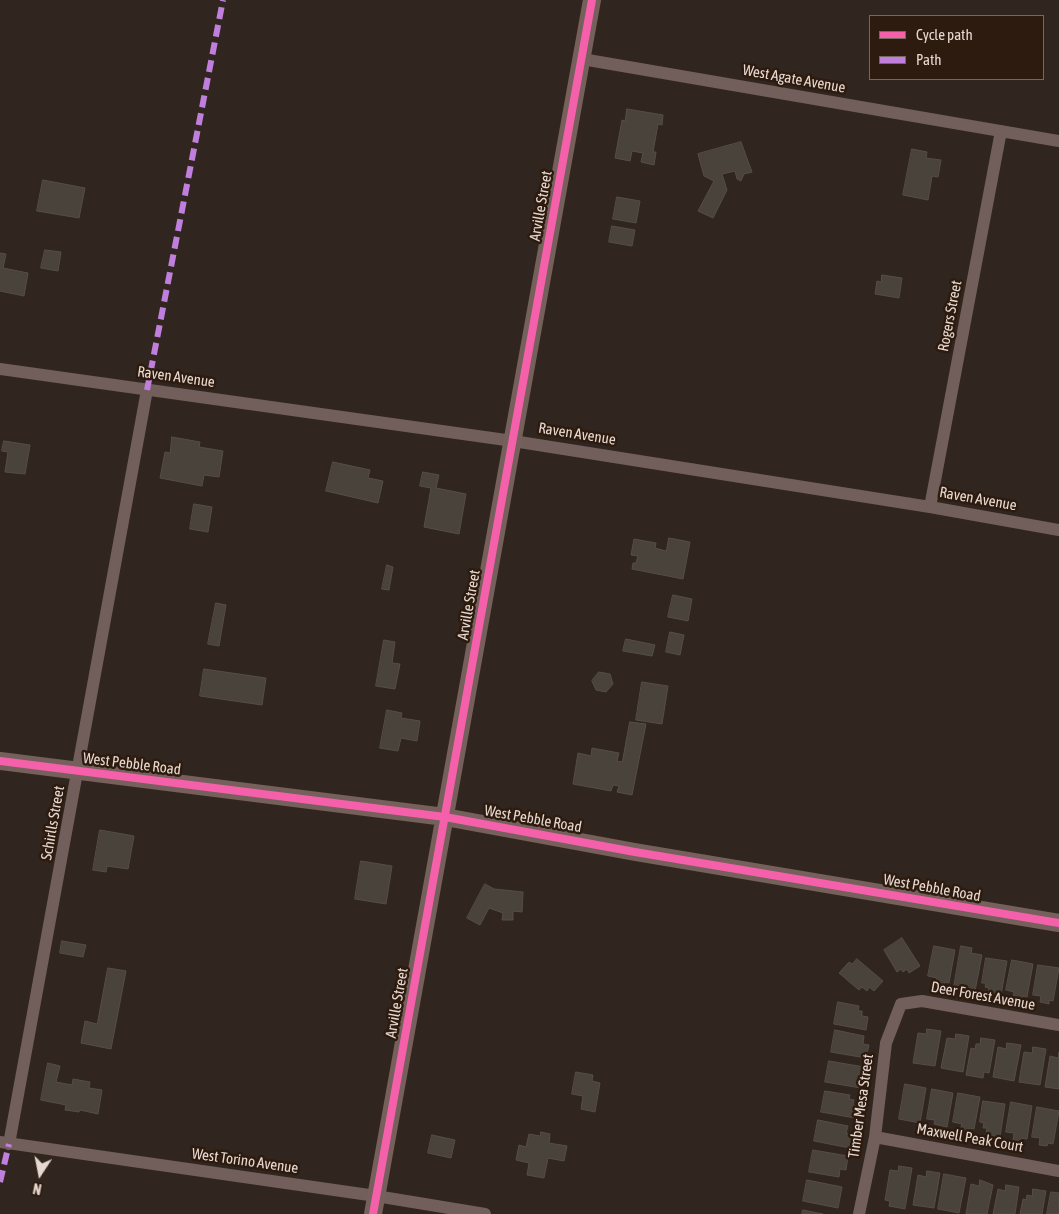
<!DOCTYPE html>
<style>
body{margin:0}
#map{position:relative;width:1059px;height:1214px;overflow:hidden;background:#31261f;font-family:"Asap Condensed",sans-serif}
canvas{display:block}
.legend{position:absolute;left:869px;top:15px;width:175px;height:65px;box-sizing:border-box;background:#2e1b0f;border:1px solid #78675d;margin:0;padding:6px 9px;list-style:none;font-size:15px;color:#e7d9d1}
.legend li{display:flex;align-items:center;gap:10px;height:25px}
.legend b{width:25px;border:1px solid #78675d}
.north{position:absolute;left:15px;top:1149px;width:50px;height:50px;-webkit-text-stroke:4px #2e1b0f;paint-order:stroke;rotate:191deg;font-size:14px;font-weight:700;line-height:20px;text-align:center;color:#e7d9d1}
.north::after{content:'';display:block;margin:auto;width:18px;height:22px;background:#e7d9d1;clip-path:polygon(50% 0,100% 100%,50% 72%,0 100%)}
</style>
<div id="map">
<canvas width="1059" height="1214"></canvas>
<ul class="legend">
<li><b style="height:6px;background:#f560ab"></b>Cycle path</li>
<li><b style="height:6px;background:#c07fdc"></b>Path</li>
</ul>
<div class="north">N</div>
</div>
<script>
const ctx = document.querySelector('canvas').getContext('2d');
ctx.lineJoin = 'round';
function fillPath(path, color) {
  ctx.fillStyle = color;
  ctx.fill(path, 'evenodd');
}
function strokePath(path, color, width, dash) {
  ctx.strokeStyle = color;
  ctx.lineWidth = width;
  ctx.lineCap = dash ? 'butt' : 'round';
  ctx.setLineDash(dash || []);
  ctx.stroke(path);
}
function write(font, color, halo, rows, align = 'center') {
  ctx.font = font + ' "Asap Condensed",sans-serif';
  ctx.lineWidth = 5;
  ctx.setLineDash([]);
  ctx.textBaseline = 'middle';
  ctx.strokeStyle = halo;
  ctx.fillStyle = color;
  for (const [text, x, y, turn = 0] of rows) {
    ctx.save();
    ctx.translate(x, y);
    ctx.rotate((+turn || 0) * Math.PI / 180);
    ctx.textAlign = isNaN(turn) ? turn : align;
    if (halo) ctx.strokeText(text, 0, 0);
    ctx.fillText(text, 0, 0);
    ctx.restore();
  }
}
const building = new Path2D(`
 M 627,109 L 663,115 L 662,125 L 658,124 L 653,152 L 656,152 L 654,165 L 641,162 L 643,153 L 632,151 L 630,161 L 615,158 L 622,120 L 625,121 Z
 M 741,142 L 752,172 L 744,174 L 741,181 L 737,179 L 735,171 L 722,174 L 727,190 L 713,218 L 698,211 L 714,181 L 704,176 L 698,154 Z
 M 912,149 L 927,152 L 926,158 L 941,160 L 938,177 L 932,176 L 928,200 L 903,195 Z
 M 43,180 L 85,188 L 79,218 L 37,211 Z
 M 617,197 L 640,201 L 636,223 L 613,219 Z
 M 612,226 L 635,230 L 632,246 L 609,242 Z
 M 45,250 L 61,252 L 58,271 L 41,268 Z
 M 0,253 L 6,254 L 3,268 L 28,273 L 24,296 L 0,291 Z
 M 882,275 L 902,278 L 899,298 L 875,294 L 877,281 L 881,282 Z
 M 172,437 L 200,442 L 199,447 L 223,451 L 219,477 L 204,475 L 202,486 L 160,478 L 165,452 L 170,453 Z
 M 4,441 L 30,445 L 25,474 L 5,472 L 8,452 L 2,451 Z
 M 333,462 L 370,470 L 368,478 L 383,481 L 378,503 L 326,491 Z
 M 423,472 L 439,475 L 436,488 L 466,494 L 459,534 L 424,527 L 431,488 L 420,486 Z
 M 194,504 L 212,507 L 208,532 L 190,529 Z
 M 669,538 L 690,542 L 683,579 L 632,569 L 633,563 L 636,563 L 638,556 L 631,555 L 634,539 L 656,543 L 655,548 L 666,551 Z
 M 387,565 L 393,567 L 389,590 L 382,589 Z
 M 673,595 L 692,599 L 688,621 L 668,617 Z
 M 216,603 L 226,605 L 219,646 L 208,644 Z
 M 670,632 L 684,635 L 680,655 L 666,652 Z
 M 626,639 L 655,645 L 652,656 L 623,651 Z
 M 384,640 L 395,642 L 392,663 L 400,664 L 395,689 L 376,686 Z
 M 204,669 L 266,678 L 262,705 L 200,696 Z
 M 599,672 L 610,674 L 613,684 L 606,692 L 596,690 L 592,681 Z
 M 642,682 L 668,686 L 662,724 L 636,720 Z
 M 387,710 L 402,713 L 401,718 L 420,721 L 417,741 L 401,738 L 398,751 L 380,748 Z
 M 630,722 L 646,724 L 632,795 L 617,792 L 619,786 L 613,785 L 611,791 L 573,784 L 578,753 L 591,756 L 592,748 L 619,753 L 617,761 L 622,762 Z
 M 100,830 L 134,836 L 128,869 L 107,866 L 106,872 L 93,870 Z
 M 361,861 L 392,866 L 386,904 L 355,899 Z
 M 485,884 L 494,889 L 523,892 L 522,912 L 513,911 L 513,920 L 502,920 L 503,913 L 489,908 L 480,925 L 467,918 Z
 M 902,938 L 920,966 L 909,973 L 907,969 L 903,972 L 901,969 L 897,972 L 884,950 Z
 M 62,941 L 86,945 L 83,957 L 60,953 Z
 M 934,946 L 955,950 L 949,983 L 945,982 L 944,985 L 935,984 L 937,978 L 928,976 Z
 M 961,946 L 972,948 L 971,953 L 982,955 L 975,991 L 954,987 Z
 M 986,958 L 1007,961 L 1001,995 L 988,993 L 989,988 L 985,987 L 986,983 L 982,983 Z
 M 857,959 L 883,981 L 874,991 L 869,987 L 867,991 L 862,987 L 859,990 L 839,973 L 849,962 L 852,964 Z
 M 1012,960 L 1033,964 L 1027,997 L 1023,996 L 1022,999 L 1013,998 L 1014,992 L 1006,990 Z
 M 1038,965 L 1059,968 L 1053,1001 L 1049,1000 L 1049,1004 L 1040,1002 L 1041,996 L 1033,995 Z
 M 108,968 L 126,971 L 111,1049 L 81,1043 L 85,1021 L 97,1024 Z
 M 838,1002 L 859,1006 L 858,1011 L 862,1011 L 862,1016 L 868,1017 L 866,1030 L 834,1024 Z
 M 927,1029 L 941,1031 L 935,1066 L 913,1063 L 918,1033 L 926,1034 Z
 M 835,1030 L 864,1036 L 863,1044 L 869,1045 L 866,1058 L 831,1052 Z
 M 956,1034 L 969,1036 L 963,1072 L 941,1068 L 947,1038 L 955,1039 Z
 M 981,1038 L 995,1040 L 989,1073 L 984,1072 L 983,1078 L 966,1075 L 971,1048 L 975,1049 L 976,1044 L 980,1044 Z
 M 1007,1043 L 1021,1045 L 1014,1081 L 993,1077 L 998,1047 L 1006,1049 Z
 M 1033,1047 L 1046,1049 L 1040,1085 L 1019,1082 L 1024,1052 L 1032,1053 Z
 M 1059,1052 L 1059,1089 L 1045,1087 L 1050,1056 L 1058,1058 Z
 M 829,1061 L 864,1067 L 861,1088 L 825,1082 Z
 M 48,1063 L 60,1066 L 56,1082 L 72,1085 L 73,1079 L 90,1082 L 89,1088 L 102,1090 L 98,1114 L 80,1110 L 79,1112 L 65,1110 L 66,1105 L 41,1100 Z
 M 576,1072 L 593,1075 L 592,1081 L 600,1083 L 595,1112 L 581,1109 L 583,1096 L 572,1094 Z
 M 905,1084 L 926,1088 L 920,1123 L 899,1119 Z
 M 932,1089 L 953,1093 L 947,1127 L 934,1124 L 935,1120 L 927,1119 Z
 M 825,1091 L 850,1095 L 849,1099 L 854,1100 L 853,1105 L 857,1106 L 855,1118 L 821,1112 Z
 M 958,1093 L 980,1097 L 974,1129 L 969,1128 L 968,1132 L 960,1130 L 962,1124 L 953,1122 Z
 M 983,1101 L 1005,1104 L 1000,1137 L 986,1135 L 987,1128 L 983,1128 L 984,1123 L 980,1122 Z
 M 1011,1102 L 1032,1106 L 1027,1139 L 1021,1138 L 1020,1141 L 1013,1140 L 1014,1133 L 1006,1132 Z
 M 1037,1107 L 1059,1111 L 1053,1144 L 1048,1143 L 1047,1146 L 1039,1145 L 1040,1138 L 1032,1137 Z
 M 818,1120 L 848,1126 L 846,1133 L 852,1134 L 850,1148 L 814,1141 Z
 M 541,1132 L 550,1134 L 549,1143 L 567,1146 L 564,1161 L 548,1158 L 544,1178 L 527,1175 L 529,1163 L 516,1160 L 519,1145 L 526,1147 L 529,1134 L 540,1136 Z
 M 432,1135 L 455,1140 L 451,1158 L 428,1153 Z
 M 813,1150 L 848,1156 L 846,1170 L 840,1169 L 839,1177 L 809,1172 Z
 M 899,1166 L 912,1168 L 905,1209 L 889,1206 L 890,1201 L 885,1200 L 890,1170 L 898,1171 Z
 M 927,1171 L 940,1173 L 934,1208 L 913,1205 L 918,1175 L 926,1177 Z
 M 944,1174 L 966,1178 L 959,1213 L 938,1209 Z
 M 807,1180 L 842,1187 L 838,1208 L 803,1201 Z
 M 980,1180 L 993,1185 L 987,1214 L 966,1214 L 971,1184 L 979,1186 Z
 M 1006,1185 L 1019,1187 L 1015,1214 L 993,1214 L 998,1189 L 1005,1191 Z
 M 1033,1189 L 1046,1191 L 1042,1214 L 1020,1214 L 1023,1199 L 1026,1200 L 1027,1195 L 1032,1196 Z
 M 1051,1192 L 1059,1193 L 1059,1214 L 1047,1214 Z
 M 803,1210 L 823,1214 L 802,1214 Z`);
fillPath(building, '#4a433c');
strokePath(building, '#554e46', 1);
strokePath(new Path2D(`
 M 582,59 L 1059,141
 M 0,369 L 513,441 L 930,507 L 1059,530
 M 930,507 L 1001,131
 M 875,1137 L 1059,1171
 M 0,1142 L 376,1196 L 485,1214
 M 9,1144 L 147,390
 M 859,1214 L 875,1137 L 886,1043 L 901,1004 L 922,1001 L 1059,1025`), '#725f5c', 12);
strokePath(new Path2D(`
 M 0,761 L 445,817 L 635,852 L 1059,923
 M 373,1214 L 592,0`), '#76605c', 18);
strokePath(new Path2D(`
 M 147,390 L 223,0
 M 0,1182 L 9,1144`), '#c07fdc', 6, [12, 6]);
strokePath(new Path2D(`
 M 0,761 L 445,817 L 635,852 L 1059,923
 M 373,1214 L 592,0`), '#f560ab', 8);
write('15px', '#e7d9d1', '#2e1b0f', [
 ["West Agate Avenue",794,79,10],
 ["Arville Street",541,206,-80],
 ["Rogers Street",950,316,-79],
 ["Raven Avenue",176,377,8],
 ["Raven Avenue",577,434,9],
 ["Raven Avenue",978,499,10],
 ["Arville Street",469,605,-80],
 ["West Pebble Road",132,764,7],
 ["West Pebble Road",533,819,10],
 ["Schirlls Street",53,823,-80],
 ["West Pebble Road",932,888,10],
 ["Deer Forest Avenue",983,996,10],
 ["Arville Street",397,1003,-80],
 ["Timber Mesa Street",861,1106,-82],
 ["Maxwell Peak Court",970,1138,10],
 ["West Torino Avenue",245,1161,8]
]);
</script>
